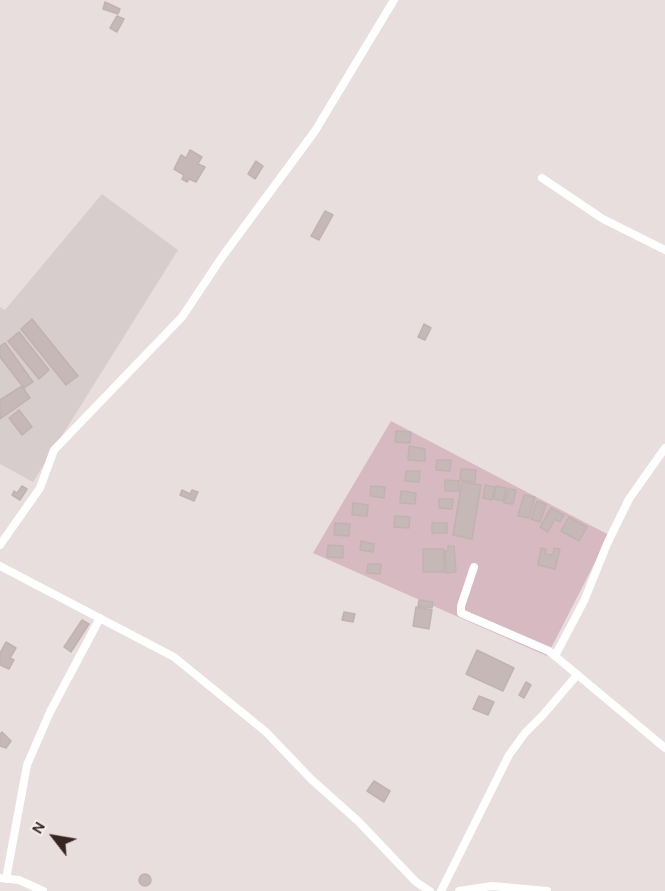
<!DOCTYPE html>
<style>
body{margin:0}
#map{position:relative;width:665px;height:891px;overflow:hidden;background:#e8dede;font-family:Karla,sans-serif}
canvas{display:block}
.north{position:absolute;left:24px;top:807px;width:60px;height:60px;-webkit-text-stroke:4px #f5eeee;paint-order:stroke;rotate:301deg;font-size:16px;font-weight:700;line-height:24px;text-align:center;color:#362521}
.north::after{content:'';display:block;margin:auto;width:21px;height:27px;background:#362521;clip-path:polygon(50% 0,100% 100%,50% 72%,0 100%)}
</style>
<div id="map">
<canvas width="665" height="891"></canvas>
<div class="north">N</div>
</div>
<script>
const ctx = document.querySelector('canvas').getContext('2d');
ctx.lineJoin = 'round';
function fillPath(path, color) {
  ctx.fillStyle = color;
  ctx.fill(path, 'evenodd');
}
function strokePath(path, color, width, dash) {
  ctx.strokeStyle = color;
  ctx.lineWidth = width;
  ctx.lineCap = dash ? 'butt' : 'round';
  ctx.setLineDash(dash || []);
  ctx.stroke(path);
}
fillPath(new Path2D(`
 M 102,194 L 178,250 L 33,482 L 0,464 L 0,307 L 5,310 Z`), '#d8cdcd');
fillPath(new Path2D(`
 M 391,421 L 609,535 L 547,656 L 313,553 Z`), '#d7b9c2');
const building = new Path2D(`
 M 105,2 L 120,9 L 118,14 L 103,9 Z
 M 117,16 L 124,19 L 117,32 L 110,28 Z
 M 190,150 L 202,157 L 198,164 L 205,167 L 196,182 L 189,179 L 187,182 L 182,179 L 184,175 L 174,169 L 181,155 L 186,158 Z
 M 256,161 L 263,166 L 255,179 L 248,174 Z
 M 325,211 L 333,215 L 319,240 L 311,236 Z
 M 32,319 L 78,376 L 66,385 L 21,329 Z
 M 424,324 L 431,328 L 425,340 L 418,337 Z
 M 19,332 L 49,370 L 39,379 L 8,341 Z
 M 5,343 L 33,382 L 24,388 L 0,357 L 0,346 Z
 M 22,386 L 30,398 L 0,419 L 0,400 Z
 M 19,410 L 32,427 L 22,435 L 9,418 Z
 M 396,431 L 411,432 L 410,443 L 395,442 Z
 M 409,446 L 425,449 L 425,461 L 408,460 Z
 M 437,460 L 451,460 L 450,471 L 436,470 Z
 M 461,469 L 476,470 L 475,482 L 460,480 Z
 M 406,471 L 420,471 L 419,482 L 405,481 Z
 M 445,480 L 459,481 L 459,491 L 445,491 Z
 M 462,482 L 481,485 L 472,539 L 453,535 Z
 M 485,485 L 495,487 L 492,500 L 483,498 Z
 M 22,486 L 27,489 L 20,500 L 12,495 L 14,491 L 17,493 Z
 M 371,486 L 385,487 L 384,498 L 370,496 Z
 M 496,486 L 506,488 L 503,501 L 494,499 Z
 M 508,489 L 516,490 L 513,504 L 504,503 Z
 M 182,490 L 190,494 L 192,490 L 198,492 L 194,501 L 180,495 Z
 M 401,491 L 416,493 L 415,504 L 400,503 Z
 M 524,495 L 535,497 L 529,518 L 518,516 Z
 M 439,499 L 453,499 L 452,509 L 439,508 Z
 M 537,501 L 546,504 L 540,522 L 531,519 Z
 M 353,503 L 368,505 L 367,516 L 352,515 Z
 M 551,508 L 564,515 L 560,522 L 555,519 L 548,532 L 540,527 Z
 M 395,516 L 410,517 L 409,528 L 394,527 Z
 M 569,517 L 587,527 L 579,541 L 561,531 Z
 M 335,523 L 350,524 L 349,536 L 334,535 Z
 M 432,523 L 447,523 L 447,533 L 432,533 Z
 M 361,541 L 374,544 L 373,552 L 360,550 Z
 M 328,545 L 343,546 L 343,558 L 327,557 Z
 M 448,546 L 454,546 L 456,572 L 446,573 L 445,551 L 448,551 Z
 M 541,548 L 546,549 L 545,554 L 553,555 L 554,548 L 560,549 L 555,569 L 538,565 Z
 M 423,549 L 444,549 L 444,572 L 423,572 Z
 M 368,564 L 381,564 L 380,574 L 367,573 Z
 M 419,600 L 433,602 L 432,608 L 418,606 Z
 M 416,607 L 432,610 L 429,629 L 413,626 Z
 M 344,612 L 355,614 L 353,622 L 342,620 Z
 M 82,620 L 89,624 L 71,652 L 64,647 Z
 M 6,642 L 16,648 L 10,658 L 14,660 L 9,669 L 0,665 L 0,653 Z
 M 477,650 L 514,668 L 503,691 L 466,674 Z
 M 526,682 L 531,685 L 524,698 L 519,695 Z
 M 479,696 L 494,702 L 488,715 L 473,709 Z
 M 2,732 L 11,741 L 6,748 L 0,746 L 0,734 Z
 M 374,781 L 390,791 L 384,802 L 367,791 Z
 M139 880a6 6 0 1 1 12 0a6 6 0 1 1-12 0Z`);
fillPath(building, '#c5b8b7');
strokePath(building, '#c1b2b2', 1.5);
strokePath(new Path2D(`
 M 542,178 L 603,219 L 665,250
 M 0,545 L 40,488 L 54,450 L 182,317 L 222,257 L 315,131 L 394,0
 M 0,566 L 174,657 L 266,732 L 311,779 L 359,822 L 416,882 L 430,891
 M 474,567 L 461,606 L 461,613 L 549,651 L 665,748
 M 555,656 L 584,601 L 607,544 L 629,499 L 665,448
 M 0,878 L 19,880 L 43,891
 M 6,879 L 27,765 L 50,712 L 100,618
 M 441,891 L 509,755 L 525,733 L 543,715 L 577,675
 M 459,891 L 492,886 L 547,891`), '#fff', 8);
</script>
